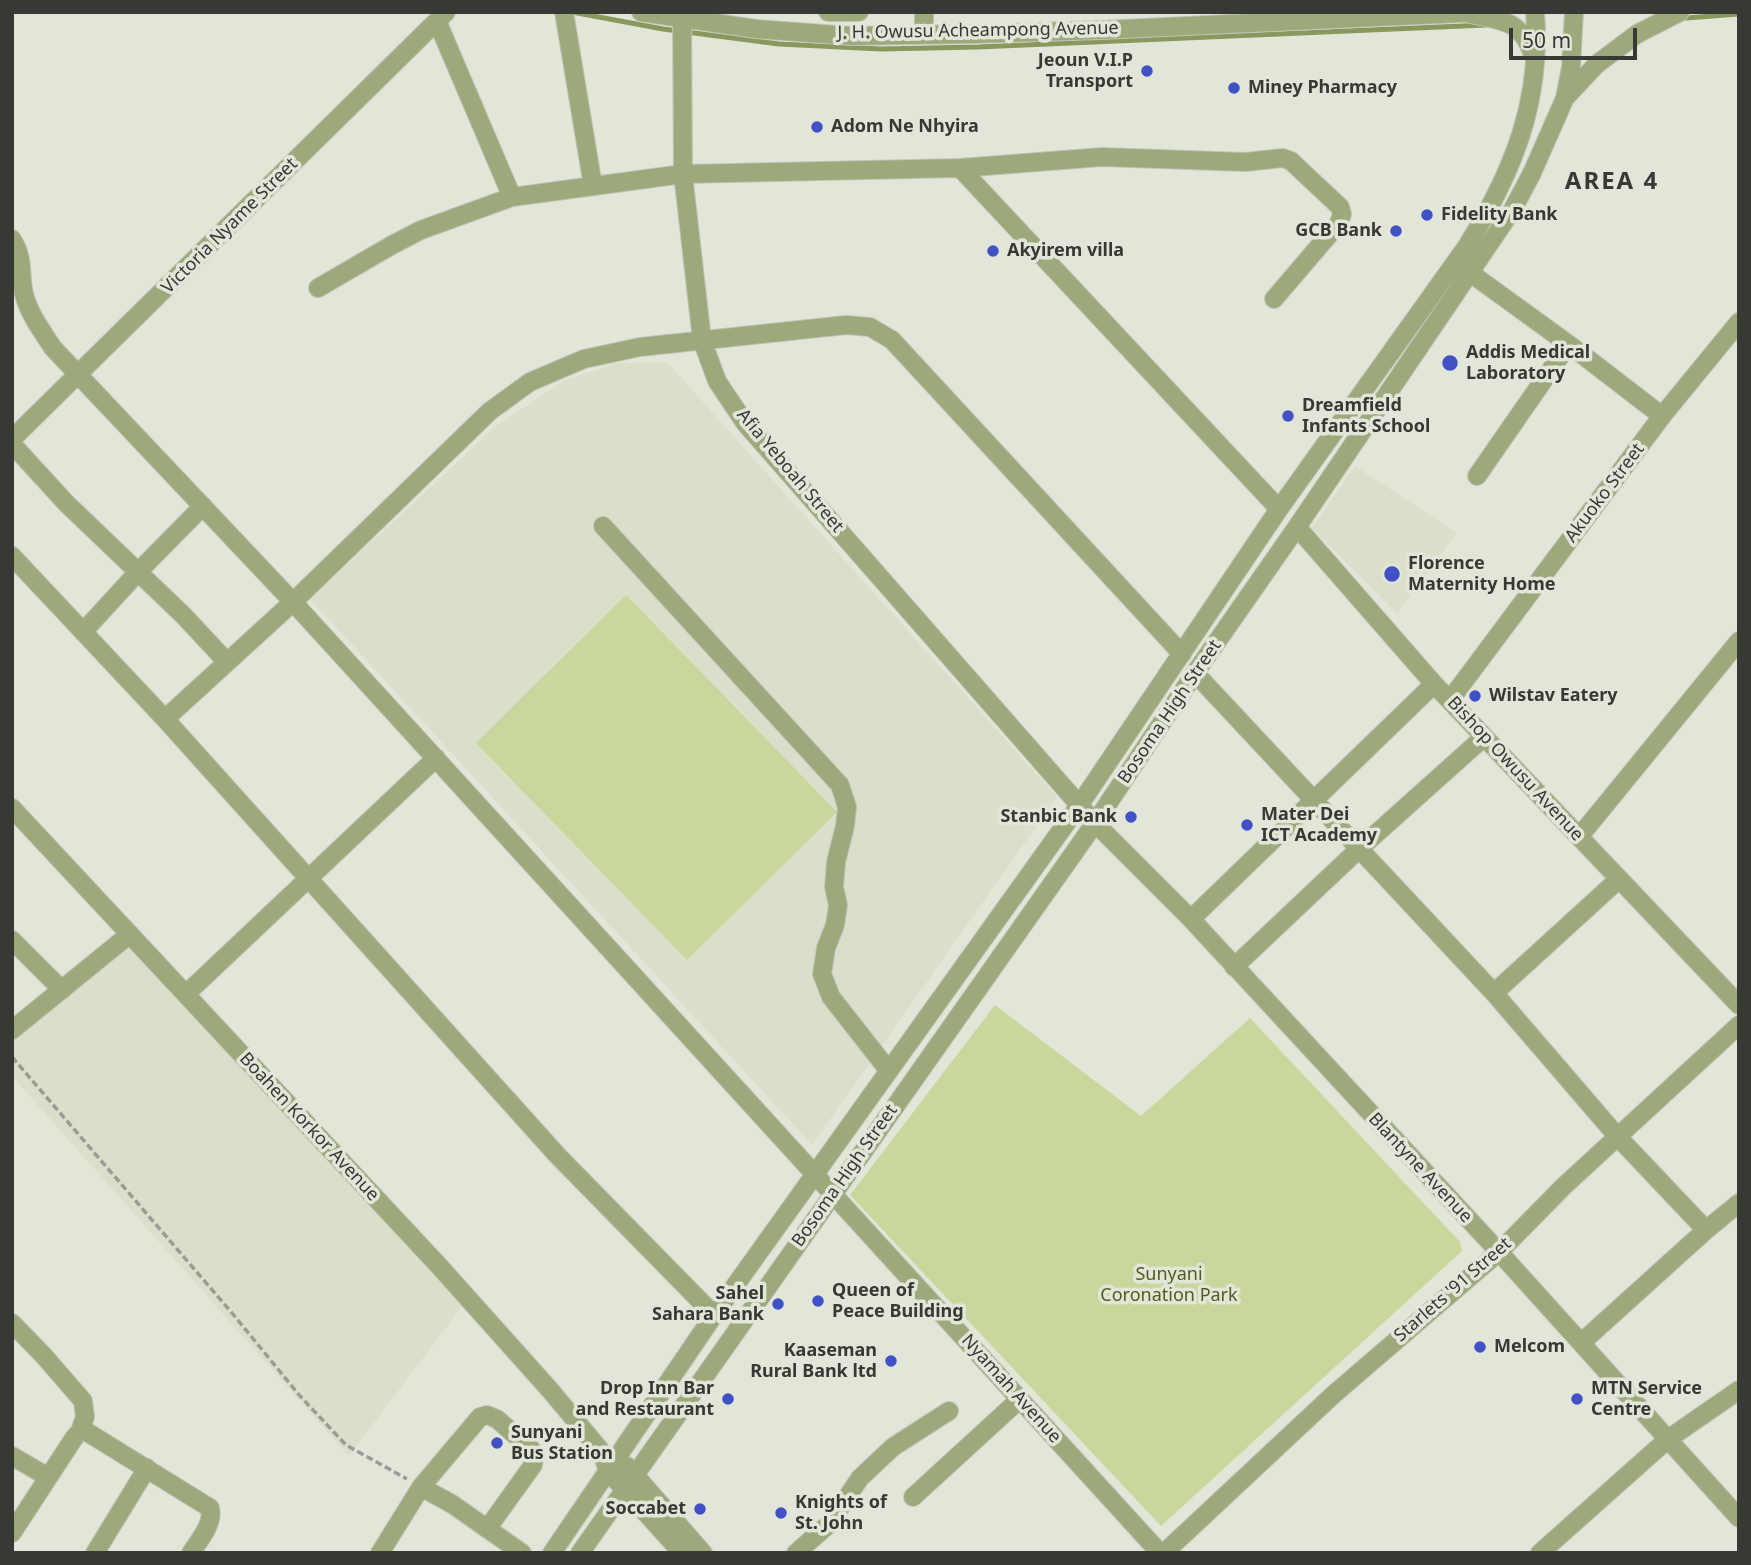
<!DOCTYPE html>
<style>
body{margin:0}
#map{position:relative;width:1751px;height:1565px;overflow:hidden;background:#e2e6d9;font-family:"Noto Sans",sans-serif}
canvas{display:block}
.frame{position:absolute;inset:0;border:14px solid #373934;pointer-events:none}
.scale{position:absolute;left:1509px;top:28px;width:128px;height:32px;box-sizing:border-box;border:4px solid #373934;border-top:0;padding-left:9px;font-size:21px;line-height:24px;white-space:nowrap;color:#373934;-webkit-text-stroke:5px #e2e6d9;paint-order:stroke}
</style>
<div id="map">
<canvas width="1751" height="1565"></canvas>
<div class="frame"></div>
<div class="scale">50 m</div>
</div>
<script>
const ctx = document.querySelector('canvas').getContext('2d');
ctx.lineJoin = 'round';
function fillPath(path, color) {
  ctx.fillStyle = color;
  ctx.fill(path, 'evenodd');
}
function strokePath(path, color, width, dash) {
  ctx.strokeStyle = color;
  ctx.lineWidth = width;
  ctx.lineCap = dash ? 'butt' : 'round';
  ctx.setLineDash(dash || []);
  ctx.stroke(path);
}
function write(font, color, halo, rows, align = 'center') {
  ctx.font = font + ' "Noto Sans",sans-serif';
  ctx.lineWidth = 7;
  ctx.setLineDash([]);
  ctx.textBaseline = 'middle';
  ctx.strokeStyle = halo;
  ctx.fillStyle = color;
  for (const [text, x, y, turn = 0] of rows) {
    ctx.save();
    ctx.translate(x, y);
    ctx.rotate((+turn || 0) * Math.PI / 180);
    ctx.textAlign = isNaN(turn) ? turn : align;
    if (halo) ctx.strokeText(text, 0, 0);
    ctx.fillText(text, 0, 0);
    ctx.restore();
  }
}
fillPath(new Path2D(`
 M 667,362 L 1057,797 L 812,1145 L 310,599 L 496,426 L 565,380 L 617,363 Z
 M 1355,466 L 1457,533 L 1397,614 L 1312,528 Z
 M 130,938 L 463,1305 L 349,1456 L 12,1076 L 12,1023 Z`), '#d9dfca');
fillPath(new Path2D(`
 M 626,595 L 837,812 L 687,960 L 476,743 Z
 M 995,1005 L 1141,1116 L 1250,1018 L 1460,1242 L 1462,1251 L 1161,1526 L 850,1195 Z`), '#c8d79c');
strokePath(new Path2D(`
 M 572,12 L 663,29 L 779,44 L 881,49 L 978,47 L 1486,25
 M 1686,18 L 1739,14`), '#8a985d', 5);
const minor = new Path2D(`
 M 564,12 L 593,186
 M 641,12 L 756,29 L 851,36 L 974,34 L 1101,30 L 1483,12
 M 828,12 L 859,12
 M 924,12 L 924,35
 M 1471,14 C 1503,21 1521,20 1533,55
 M 682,17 L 683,174 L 702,340 L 717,381 L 745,423 L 1095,823 L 1191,919 L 1499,1252 L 1739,1518
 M 437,21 L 512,197 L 683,174 L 960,168 L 1102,157 L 1245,162 L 1283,158 L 1291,161 L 1340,207 L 1342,214 L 1339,223 L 1274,299
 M 1565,98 L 1597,64 L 1637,34 L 1680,12
 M 960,168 L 1279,509
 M 12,239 C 25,261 19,272 24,294 C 29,314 42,331 53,348 L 293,602 L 1160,1553
 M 1469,272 L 1571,346 L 1662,416
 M 318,288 L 392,245 L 421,230 L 512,197
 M 12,439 L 446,12
 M 12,444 L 66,503 L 183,615 L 227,662
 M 1477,476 L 1561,355 L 1571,346
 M 603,526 L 840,785 L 847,807 L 845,826 L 836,862 L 834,887 L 838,905 L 835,925 L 826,948 L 822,974 L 831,997 L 889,1071
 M 1297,527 L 1434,684 L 1739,1005
 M 12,556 L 165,719 L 558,1156 L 714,1315
 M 83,632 L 138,572 L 203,506
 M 1195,673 L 1494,993 L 1617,1136 L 1706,1230 L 1581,1343
 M 1450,700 L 1662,416 L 1739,322
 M 165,719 L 293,602 L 490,411 L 530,382 L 584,359 L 640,347 L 846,325 L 870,327 L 892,340 L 1182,654
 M 12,808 L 440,1267 L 550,1390 L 601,1451 L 608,1471 L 682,1553
 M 1579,837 L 1739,641
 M 1191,919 L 1434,684
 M 12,940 L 62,990
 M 1234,967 L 1359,849 L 1484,737
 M 1494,993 L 1619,879
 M 186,994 L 436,758
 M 12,1030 L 130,934
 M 1706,1230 L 1739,1203
 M 12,1323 L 44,1356 L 83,1401 L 85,1417 L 80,1431
 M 12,1456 L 48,1477
 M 627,1466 L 703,1553
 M 421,1487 L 480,1417 L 487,1415 L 497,1419 L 531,1449 L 534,1457 L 533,1465 L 487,1529
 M 913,1497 L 1020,1399
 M 12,1533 L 74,1438 L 80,1431 L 87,1432 L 210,1508 C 214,1524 199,1540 191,1553
 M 95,1553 L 147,1468
 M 380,1553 L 421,1487 L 452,1504 L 522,1553
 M 552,1553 L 714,1315 L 1080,804 L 1279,509 L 1467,246 C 1513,172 1542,101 1535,12
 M 580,1553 L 1095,823 L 1195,673 L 1297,527 L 1513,209 L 1532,173 L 1565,98 L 1571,67 L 1574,12
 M 796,1553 L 829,1524 L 860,1478 L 893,1447 L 949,1411
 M 1164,1553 L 1333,1395 L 1499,1252 L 1564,1186 L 1739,1025
 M 1540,1553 L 1668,1439 L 1739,1390`);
strokePath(minor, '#c0c3b8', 20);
strokePath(new Path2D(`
 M 12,1057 L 232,1313 L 300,1396 L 346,1445 L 407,1479`), '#9a9d94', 3.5, [7, 3.5]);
strokePath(minor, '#9da87b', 18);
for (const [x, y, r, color] of [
 [1147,71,7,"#4051c5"],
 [1234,88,7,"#4051c5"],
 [817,127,7,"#4051c5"],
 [1427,215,7,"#4051c5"],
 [1396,231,7,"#4051c5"],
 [993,251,7,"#4051c5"],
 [1450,363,9,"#4051c5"],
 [1288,416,7,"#4051c5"],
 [1392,574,9,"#4051c5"],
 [1475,696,7,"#4051c5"],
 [1131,817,7,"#4051c5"],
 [1247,825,7,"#4051c5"],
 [818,1301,7,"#4051c5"],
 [778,1304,7,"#4051c5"],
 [1480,1347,7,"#4051c5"],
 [891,1361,7,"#4051c5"],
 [728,1399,7,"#4051c5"],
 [1577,1399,7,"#4051c5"],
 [497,1443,7,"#4051c5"],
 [700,1509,7,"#4051c5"],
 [781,1513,7,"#4051c5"]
]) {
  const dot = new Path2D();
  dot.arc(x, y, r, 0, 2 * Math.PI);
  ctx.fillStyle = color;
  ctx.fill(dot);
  strokePath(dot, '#e2e6d9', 2.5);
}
write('18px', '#373934', '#e2e6d9', [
 ["J. H. Owusu Acheampong Avenue",978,31,-1],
 ["Victoria Nyame Street",230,226,-45],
 ["Afia Yeboah Street",790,471,50],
 ["Akuoko Street",1605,493,-53],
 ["Bosoma High Street",1170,712,-56],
 ["Bishop Owusu Avenue",1515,769,47],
 ["Boahen Korkor Avenue",309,1127,47],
 ["Blantyne Avenue",1420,1168,47],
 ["Bosoma High Street",845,1176,-55],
 ["Starlets '91 Street",1453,1290,-41],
 ["Nyamah Avenue",1011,1389,48]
]);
write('bold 18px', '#373934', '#e2e6d9', [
 ["Jeoun V.I.P",1133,61,"right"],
 ["Transport",1133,82,"right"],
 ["Miney Pharmacy",1248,88],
 ["Adom Ne Nhyira",831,127],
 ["Fidelity Bank",1441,215],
 ["GCB Bank",1382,231,"right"],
 ["Akyirem villa",1007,251],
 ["Addis Medical",1466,353],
 ["Laboratory",1466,374],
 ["Dreamfield",1302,406],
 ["Infants School",1302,427],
 ["Florence",1408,564],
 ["Maternity Home",1408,585],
 ["Wilstav Eatery",1489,696],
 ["Mater Dei",1261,815],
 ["ICT Academy",1261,836],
 ["Stanbic Bank",1117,817,"right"],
 ["Queen of",832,1291],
 ["Peace Building",832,1312],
 ["Sahel",764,1294,"right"],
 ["Sahara Bank",764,1315,"right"],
 ["Melcom",1494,1347],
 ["Kaaseman",877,1351,"right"],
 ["Rural Bank ltd",877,1372,"right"],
 ["Drop Inn Bar",714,1389,"right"],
 ["and Restaurant",714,1410,"right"],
 ["MTN Service",1591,1389],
 ["Centre",1591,1410],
 ["Sunyani",511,1433],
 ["Bus Station",511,1454],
 ["Knights of",795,1503],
 ["St. John",795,1524],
 ["Soccabet",686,1509,"right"]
], 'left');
write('18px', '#515d1c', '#e2e6d9', [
 ["Sunyani",1169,1275],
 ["Coronation Park",1169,1296]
]);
ctx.letterSpacing = '2px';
write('bold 24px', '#373934', '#e2e6d9', [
 ["AREA 4",1612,182]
]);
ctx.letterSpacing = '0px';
</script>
